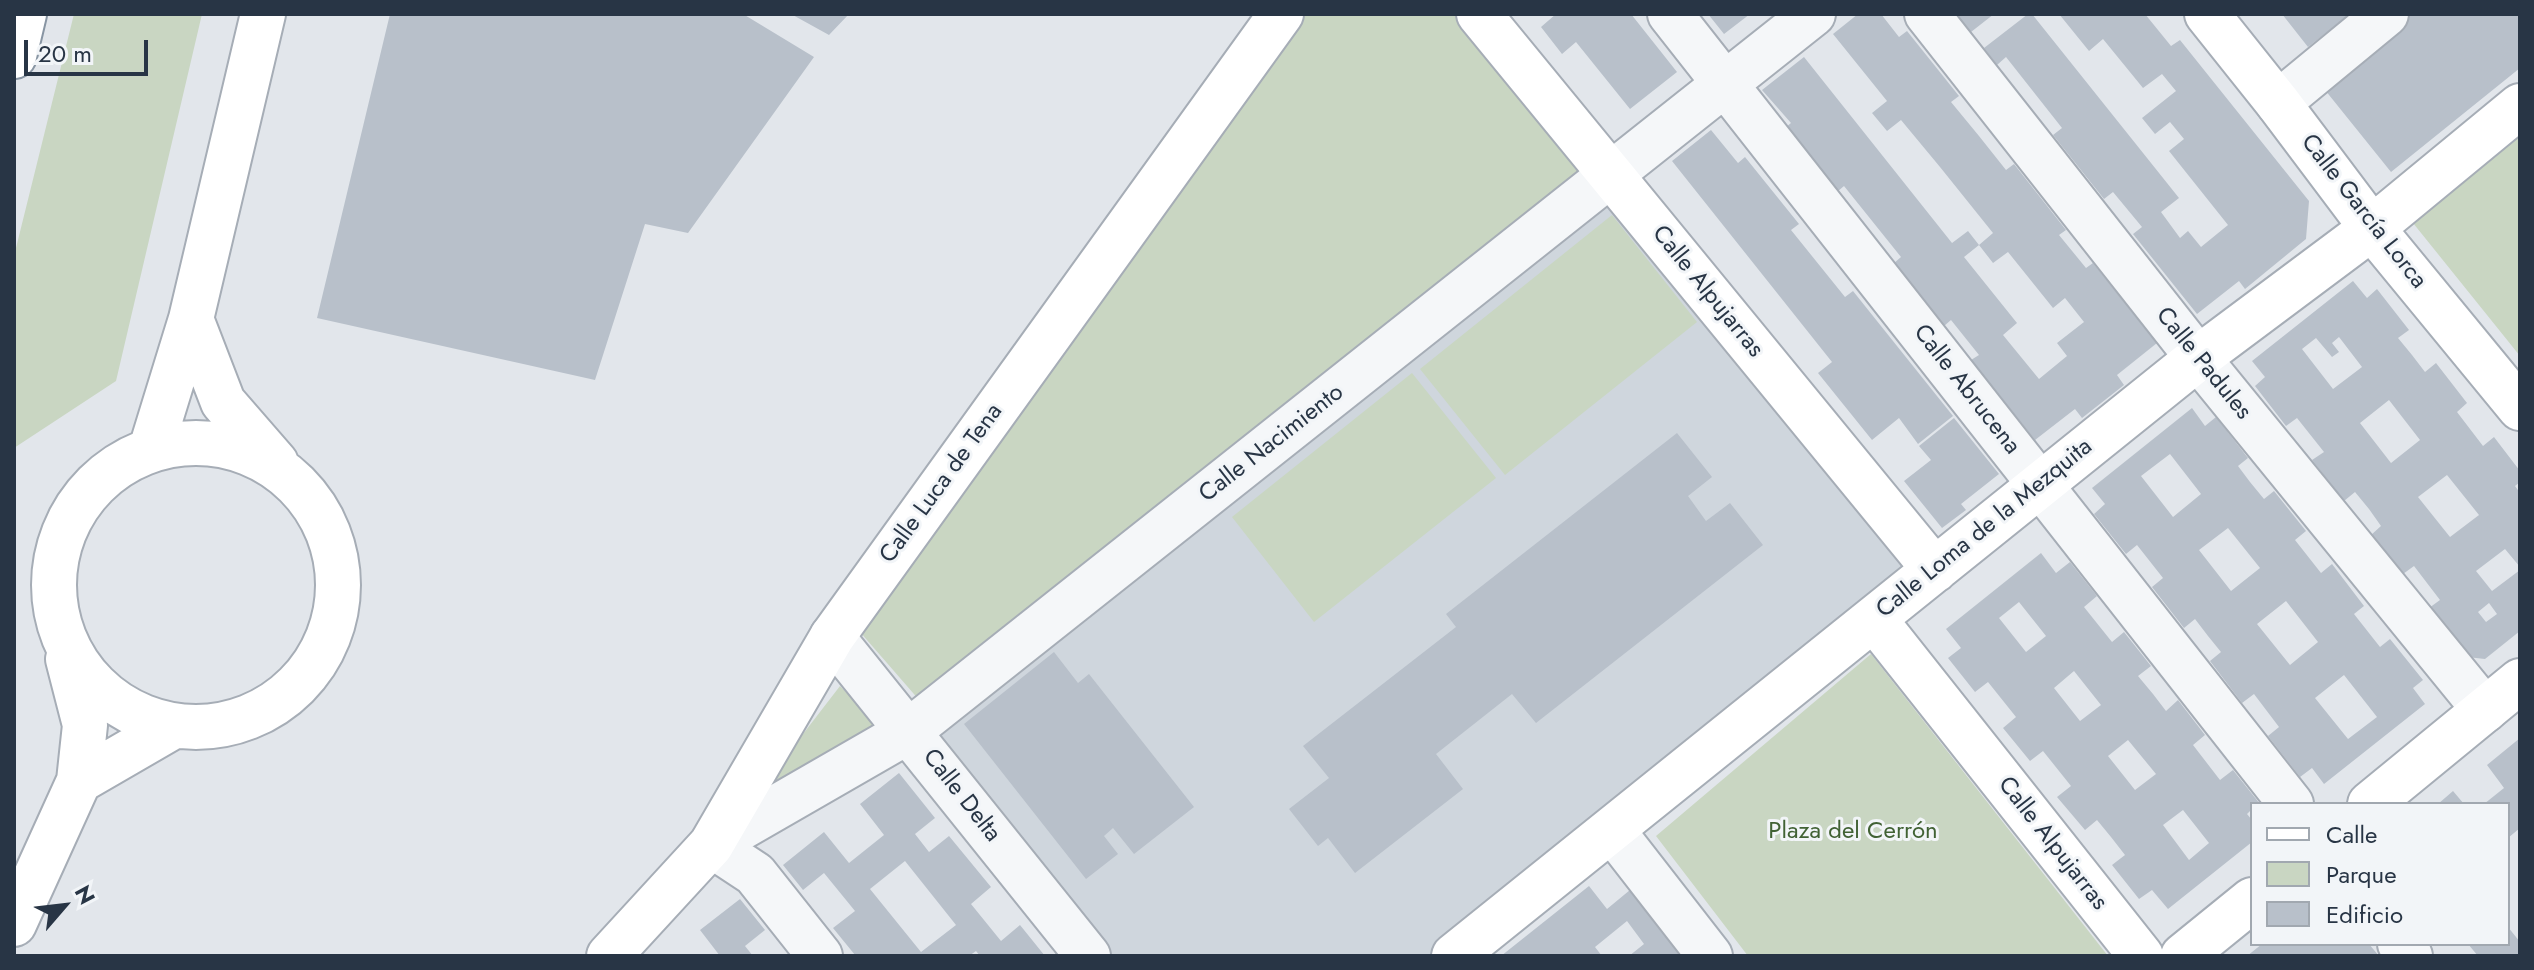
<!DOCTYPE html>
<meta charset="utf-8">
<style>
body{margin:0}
#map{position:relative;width:2534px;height:970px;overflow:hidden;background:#e2e6eb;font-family:Jost,sans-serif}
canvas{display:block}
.frame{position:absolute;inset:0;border:16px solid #283545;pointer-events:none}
.legend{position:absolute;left:2250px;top:802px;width:260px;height:144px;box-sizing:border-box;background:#f2f5f8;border:2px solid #a1a8b0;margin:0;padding:10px 14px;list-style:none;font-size:24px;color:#283545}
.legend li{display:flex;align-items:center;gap:16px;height:40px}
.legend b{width:40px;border:2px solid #a1a8b0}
.north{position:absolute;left:24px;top:866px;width:80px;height:80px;-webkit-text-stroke:6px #f2f5f8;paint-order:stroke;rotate:62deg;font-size:22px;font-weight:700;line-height:32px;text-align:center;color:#283545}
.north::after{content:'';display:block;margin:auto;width:28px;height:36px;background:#283545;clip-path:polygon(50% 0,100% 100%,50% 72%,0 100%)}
.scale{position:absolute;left:24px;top:40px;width:124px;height:36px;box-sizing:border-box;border:4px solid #283545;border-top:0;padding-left:10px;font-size:24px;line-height:28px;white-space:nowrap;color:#283545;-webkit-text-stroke:6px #f2f5f8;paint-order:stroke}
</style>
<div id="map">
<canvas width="2534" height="970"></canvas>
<div class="frame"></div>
<ul class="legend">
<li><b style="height:10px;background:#fff"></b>Calle</li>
<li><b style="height:22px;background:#c9d6c2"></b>Parque</li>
<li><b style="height:22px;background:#b8c0ca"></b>Edificio</li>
</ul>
<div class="north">N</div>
<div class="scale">20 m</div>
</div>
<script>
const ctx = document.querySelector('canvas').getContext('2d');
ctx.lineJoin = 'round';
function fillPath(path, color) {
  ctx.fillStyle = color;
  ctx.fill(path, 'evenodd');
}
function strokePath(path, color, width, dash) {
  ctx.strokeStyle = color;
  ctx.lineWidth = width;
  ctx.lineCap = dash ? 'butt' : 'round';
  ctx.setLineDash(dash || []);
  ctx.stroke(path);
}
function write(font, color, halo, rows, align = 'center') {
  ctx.font = font + ' Jost,sans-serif';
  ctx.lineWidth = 6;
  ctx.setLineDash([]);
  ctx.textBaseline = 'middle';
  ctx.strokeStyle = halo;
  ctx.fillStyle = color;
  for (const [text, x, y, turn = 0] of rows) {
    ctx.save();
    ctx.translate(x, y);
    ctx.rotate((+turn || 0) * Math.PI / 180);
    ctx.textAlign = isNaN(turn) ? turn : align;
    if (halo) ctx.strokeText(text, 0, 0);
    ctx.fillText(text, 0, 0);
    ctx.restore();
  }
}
fillPath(new Path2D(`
 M 1610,175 L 1935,570 L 1454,956 L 1088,956 L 909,731 Z`), '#cfd6dd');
fillPath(new Path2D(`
 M 74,14 L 202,14 L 116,381 L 14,448 L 14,256 Z
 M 1306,14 L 1464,14 L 1596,170 L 920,701 L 860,632 Z
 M 2520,133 L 2520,356 L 2409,218 Z
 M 1612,215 L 1697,322 L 1505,475 L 1420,369 Z
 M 1412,373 L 1496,478 L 1314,622 L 1232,517 Z
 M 1871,654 L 2108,956 L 1748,956 L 1656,836 Z
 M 840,686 L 882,729 L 746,808 Z`), '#c9d6c2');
fillPath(new Path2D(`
 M 390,14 L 743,14 L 814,57 L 688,233 L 645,224 L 595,380 L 317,318 Z
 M 791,14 L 849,14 L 829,35 Z
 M 1556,14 L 1631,14 L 1677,72 L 1630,109 L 1576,42 L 1562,54 L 1541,27 Z
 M 1708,14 L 1750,14 L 1724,34 Z
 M 1858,14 L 1881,14 L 1899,37 L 1907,31 L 1959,96 L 1951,102 L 1979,136 L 2006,170 L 2014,164 L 2066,230 L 2059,235 L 2086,268 L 2093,263 L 2157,343 L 2117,375 L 2124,385 L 2082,418 L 2075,409 L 2035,440 L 1971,360 L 1979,355 L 1951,320 L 1944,326 L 1930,309 L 1893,264 L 1901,257 L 1844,186 L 1837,192 L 1785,128 L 1791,123 L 1762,90 L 1804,57 L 1952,243 L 1968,231 L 1979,245 L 1964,257 L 2017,323 L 2003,335 L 2039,379 L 2067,356 L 2057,343 L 2084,322 L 2065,298 L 2053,308 L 2008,252 L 1993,263 L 1979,245 L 1993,233 L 1940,167 L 1901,120 L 1887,131 L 1872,113 L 1887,101 L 1833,34 Z
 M 1956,14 L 1994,14 L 1971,32 Z
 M 2028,14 L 2032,14 L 2179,198 L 2161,212 L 2180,238 L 2188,231 L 2201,247 L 2228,225 L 2169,151 L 2184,139 L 2170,122 L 2155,134 L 2142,118 L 2176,91 L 2162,74 L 2143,88 L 2103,39 L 2089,51 L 2059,14 L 2145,14 L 2171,46 L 2180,40 L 2309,201 L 2306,239 L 2245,289 L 2239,281 L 2197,314 L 2133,234 L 2142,227 L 2113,192 L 2104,199 L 2053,135 L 2062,128 L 2006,57 L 1997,65 L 1984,48 Z
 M 2282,14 L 2350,14 L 2308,47 Z
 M 2409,14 L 2520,14 L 2520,68 L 2391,172 L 2321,85 Z
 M 1711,130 L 1738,163 L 1745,157 L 1799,224 L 1791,230 L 1845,297 L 1853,291 L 1953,416 L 1918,444 L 1899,418 L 1872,440 L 1818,373 L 1832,362 L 1672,161 Z
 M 2353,281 L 2367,298 L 2377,289 L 2409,330 L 2398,338 L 2412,355 L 2425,372 L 2436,363 L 2467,403 L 2457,412 L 2483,446 L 2494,437 L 2520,471 L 2520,482 L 2515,486 L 2520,493 L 2520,567 L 2505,549 L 2476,571 L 2492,591 L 2520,570 L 2520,631 L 2485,659 L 2467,657 L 2429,608 L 2440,600 L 2414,566 L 2403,574 L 2371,535 L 2381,526 L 2369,509 L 2355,492 L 2344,501 L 2312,460 L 2324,452 L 2297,418 L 2286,426 L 2255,386 L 2265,377 L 2252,361 ZM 2339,337 L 2362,367 L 2333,389 L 2302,349 L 2316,338 L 2332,357 L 2339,352 L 2332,343 ZM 2389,400 L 2420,440 L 2391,463 L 2360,423 ZM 2447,475 L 2479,515 L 2450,537 L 2418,497 ZM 2489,603 L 2497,614 L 2486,622 L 2478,612 Z
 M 2192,408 L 2205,426 L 2216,417 L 2248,458 L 2238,466 L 2250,482 L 2264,499 L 2274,491 L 2306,531 L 2295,540 L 2321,573 L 2332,564 L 2364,606 L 2354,614 L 2380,647 L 2390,639 L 2423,680 L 2413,688 L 2425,704 L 2324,784 L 2312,768 L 2300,777 L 2268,736 L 2279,727 L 2254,694 L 2242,703 L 2210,661 L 2221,652 L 2208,636 L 2195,619 L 2184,628 L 2152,587 L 2163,578 L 2137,545 L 2126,554 L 2094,514 L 2105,504 L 2092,488 ZM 2170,454 L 2201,494 L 2173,517 L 2141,476 ZM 2228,528 L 2260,568 L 2231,591 L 2199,550 ZM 2286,601 L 2318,642 L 2290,665 L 2257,624 ZM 2344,675 L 2377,717 L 2348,739 L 2315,698 Z
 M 1954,418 L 1999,474 L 1961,504 L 1966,510 L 1942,528 L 1904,481 L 1931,460 L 1919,446 Z
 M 1677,433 L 1712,477 L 1688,496 L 1706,521 L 1730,503 L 1763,545 L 1536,723 L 1512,694 L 1436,754 L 1463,789 L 1355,873 L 1328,838 L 1318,846 L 1289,809 L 1329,778 L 1303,746 L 1456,627 L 1446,614 Z
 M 2041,553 L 2056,573 L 2070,562 L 2097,596 L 2084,607 L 2112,642 L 2124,632 L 2151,666 L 2138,676 L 2153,694 L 2166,711 L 2178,700 L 2205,735 L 2193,745 L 2220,780 L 2233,770 L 2260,804 L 2252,804 L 2252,809 L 2247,814 L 2252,820 L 2252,842 L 2168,909 L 2152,890 L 2139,899 L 2112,865 L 2125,855 L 2111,837 L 2097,820 L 2085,830 L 2057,797 L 2071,786 L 2043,751 L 2030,761 L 2003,728 L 2016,717 L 1988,682 L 1975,692 L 1948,658 L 1961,648 L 1946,629 ZM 2019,602 L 2046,636 L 2026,652 L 1999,618 ZM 2074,671 L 2101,705 L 2080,721 L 2054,688 ZM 2128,740 L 2156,774 L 2135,790 L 2108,756 ZM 2183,810 L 2209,843 L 2189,860 L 2163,825 Z
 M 1054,652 L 1078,683 L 1089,674 L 1194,807 L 1134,854 L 1113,828 L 1104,836 L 1118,854 L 1086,879 L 964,724 Z
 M 2520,738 L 2520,828 L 2508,838 L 2508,804 L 2484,804 L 2504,788 L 2487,765 Z
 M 899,773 L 935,818 L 915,834 L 929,852 L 949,836 L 991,887 L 971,904 L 1001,941 L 1020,925 L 1045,956 L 980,956 L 976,951 L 969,956 L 855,955 L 833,928 L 855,911 L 824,873 L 803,890 L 783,865 L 824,832 L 849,863 L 884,835 L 860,804 ZM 905,861 L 956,925 L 921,952 L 870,889 Z
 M 2453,791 L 2464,804 L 2438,804 Z
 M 1589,886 L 1607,909 L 1630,890 L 1684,956 L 1629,956 L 1644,944 L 1627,921 L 1595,947 L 1602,956 L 1501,956 Z
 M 740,899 L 765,930 L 745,946 L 753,956 L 720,956 L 700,930 Z
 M 2508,927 L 2520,942 L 2520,956 L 2478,956 L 2468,944 L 2508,944 Z
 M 2262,944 L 2369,944 L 2379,956 L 2247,956 Z`), '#b8c0ca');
const street = new Path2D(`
 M 1670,14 L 2291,804
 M 1927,14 L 2198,358 L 2485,710
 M 2278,103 L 2386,14
 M 832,637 L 1088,956
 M 1612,830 L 1710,956
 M 2400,944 L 2410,956
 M 820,956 L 755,874 L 711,845 L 909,731 L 1813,14`);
const secondary = new Path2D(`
 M 1479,14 L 1935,570
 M 2207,14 L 2278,103 L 2372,228 L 2520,408
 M 191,319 L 223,402 L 276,463
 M54 585a142 142 0 1 1 284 0a142 142 0 1 1-284 0Z
 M 151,449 L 191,319 L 263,14
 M 1874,619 L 2141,956
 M 79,781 L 174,726
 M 2370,804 L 2520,681
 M 14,924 L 79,781 L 85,725 L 68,659
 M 609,956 L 711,845 L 832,637 L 1281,14
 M 1454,956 L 2198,358 L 2372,228 L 2520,106
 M 2183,956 L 2252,900`);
const highway = new Path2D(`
 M 14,56 L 24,14`);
strokePath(street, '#a6adb6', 48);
strokePath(secondary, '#a6adb6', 48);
strokePath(highway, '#8895a3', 48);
strokePath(street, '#f5f7f9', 44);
strokePath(secondary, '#fff', 44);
strokePath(highway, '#fff', 44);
write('24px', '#283545', '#f2f5f8', [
 ["Calle García Lorca",2363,212,52],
 ["Calle Alpujarras",1707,292,51],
 ["Calle Padules",2203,364,51],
 ["Calle Abrucena",1966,390,52],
 ["Calle Nacimiento",1272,444,-38],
 ["Calle Luca de Tena",942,484,-54],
 ["Calle Loma de la Mezquita",1985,529,-39],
 ["Calle Delta",961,796,52],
 ["Calle Alpujarras",2052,844,52]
]);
write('24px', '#416234', '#f2f5f8', [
 ["Plaza del Cerrón",1853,832]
]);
</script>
